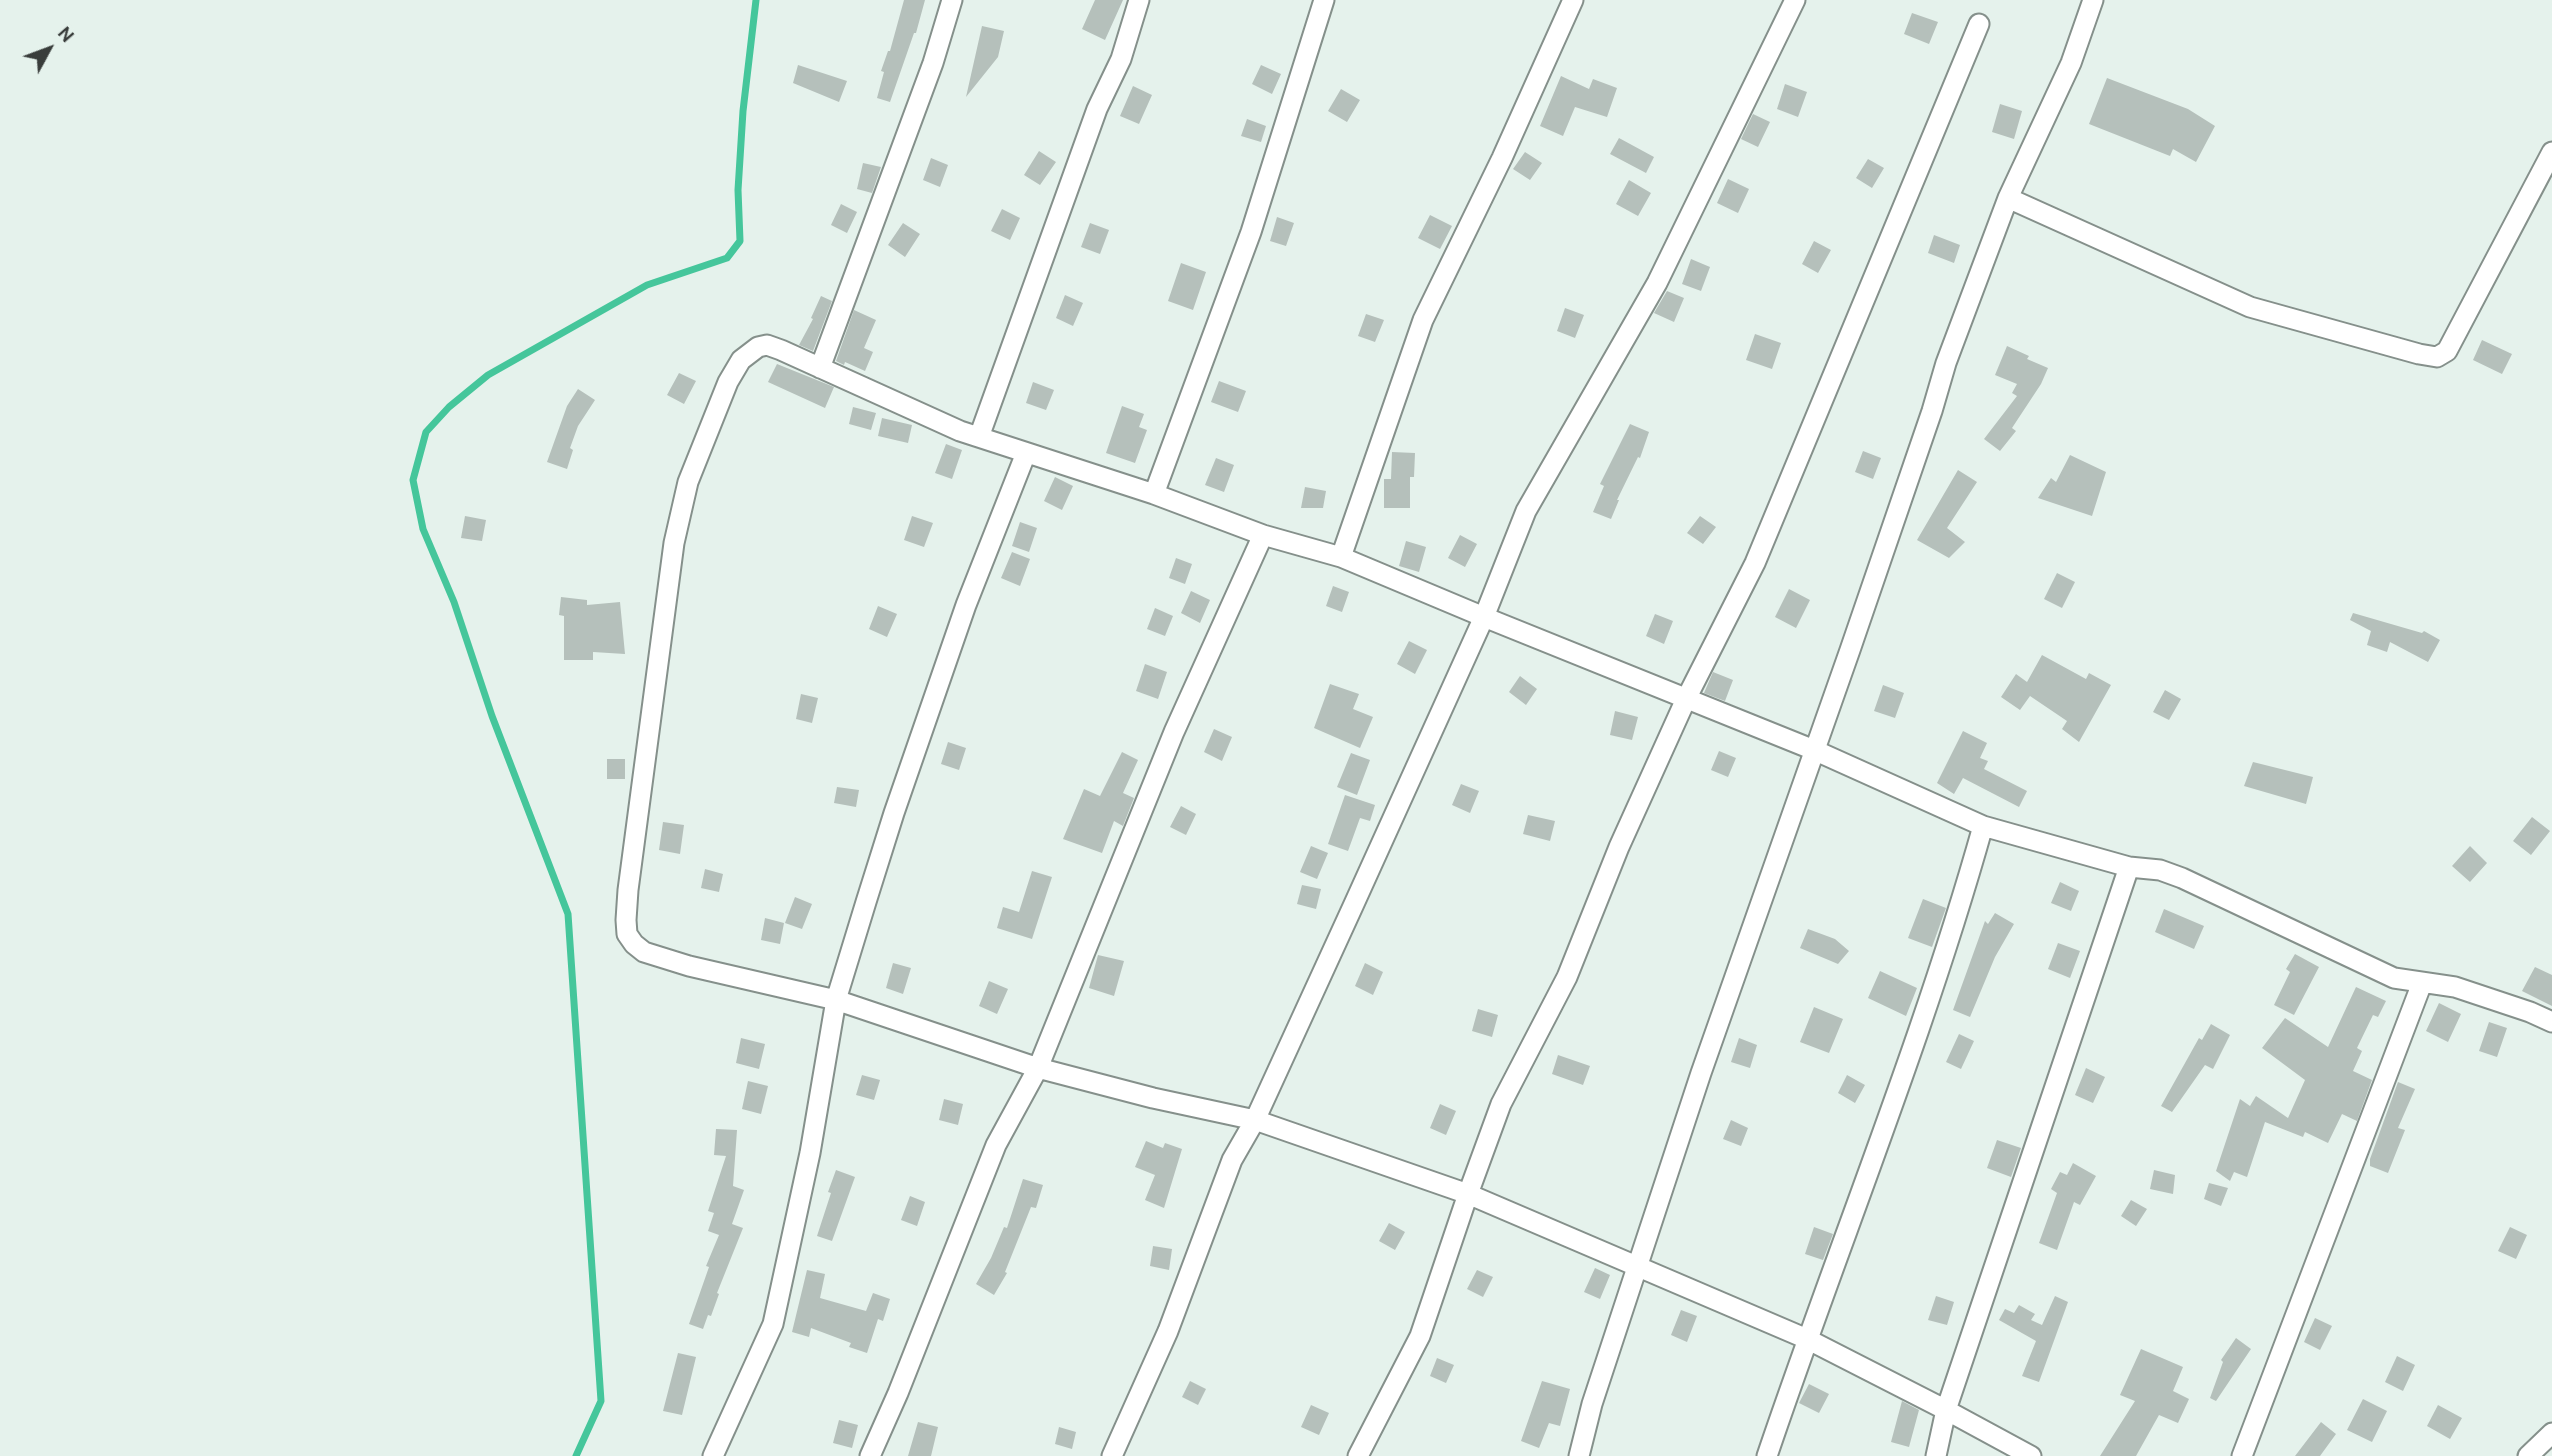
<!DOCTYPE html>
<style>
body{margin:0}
#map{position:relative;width:2552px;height:1456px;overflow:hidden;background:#e5f2ec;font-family:Overpass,sans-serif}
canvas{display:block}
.north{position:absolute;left:14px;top:14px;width:70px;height:70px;-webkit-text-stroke:5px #e5f2ec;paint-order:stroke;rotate:49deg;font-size:19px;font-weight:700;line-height:28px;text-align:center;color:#393d3b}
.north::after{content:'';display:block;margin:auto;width:24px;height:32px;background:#393d3b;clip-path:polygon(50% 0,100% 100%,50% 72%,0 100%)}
</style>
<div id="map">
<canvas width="2552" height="1456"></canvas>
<div class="north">N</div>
</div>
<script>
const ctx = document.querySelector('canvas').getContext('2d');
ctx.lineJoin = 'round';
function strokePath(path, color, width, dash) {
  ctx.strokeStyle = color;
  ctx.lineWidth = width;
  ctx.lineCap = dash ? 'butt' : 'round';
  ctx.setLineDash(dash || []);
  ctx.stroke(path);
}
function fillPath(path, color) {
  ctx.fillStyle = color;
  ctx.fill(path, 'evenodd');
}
strokePath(new Path2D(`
 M 576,1456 L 601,1401 L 568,914 L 492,716 L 454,602 L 423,529 L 413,480 L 426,432 L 449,407 L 488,375 L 647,285 L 727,258 L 740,241 L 738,190 L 743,111 L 756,0`), '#45c69b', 7);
fillPath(new Path2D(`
 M 904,0 L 925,0 L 916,33 L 914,33 L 890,102 L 877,98 L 884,72 L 881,71 L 888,51 L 890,51 Z
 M 1095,0 L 1123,0 L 1105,40 L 1082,29 Z
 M 1912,13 L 1938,22 L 1929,44 L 1904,34 Z
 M 982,26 L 1004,31 L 998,57 L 966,97 Z
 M 798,65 L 847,81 L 839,102 L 793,83 Z
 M 1261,65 L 1281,74 L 1272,94 L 1252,84 Z
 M 1561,76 L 1589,89 L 1593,79 L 1617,88 L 1607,117 L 1575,107 L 1563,136 L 1540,126 Z
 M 2107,78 L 2188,109 L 2215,126 L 2196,162 L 2173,149 L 2170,156 L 2089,124 Z
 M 1785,84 L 1807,92 L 1798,117 L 1777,109 Z
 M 1133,86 L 1152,95 L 1139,124 L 1120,116 Z
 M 1341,89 L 1360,100 L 1347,122 L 1328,111 Z
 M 2000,104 L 2022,111 L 2014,139 L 1992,132 Z
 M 1753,114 L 1770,122 L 1758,147 L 1741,139 Z
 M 1247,119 L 1266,126 L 1261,142 L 1241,136 Z
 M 1619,138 L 1654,157 L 1646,173 L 1610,154 Z
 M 1039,151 L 1056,162 L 1040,185 L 1024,175 Z
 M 1525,152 L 1542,163 L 1530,180 L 1513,169 Z
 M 931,158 L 948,165 L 940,187 L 923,180 Z
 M 1868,159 L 1884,168 L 1872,188 L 1856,178 Z
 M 863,163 L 881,167 L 872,193 L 857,189 Z
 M 1728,179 L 1749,189 L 1738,213 L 1717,203 Z
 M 1629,180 L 1651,193 L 1638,216 L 1616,204 Z
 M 841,204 L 857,212 L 847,233 L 831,225 Z
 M 1002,209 L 1020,218 L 1010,240 L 991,231 Z
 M 1430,215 L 1452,226 L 1440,249 L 1418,238 Z
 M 1277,217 L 1294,223 L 1286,246 L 1270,241 Z
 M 903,223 L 920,234 L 905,257 L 888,245 Z
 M 1090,223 L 1109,230 L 1100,254 L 1081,247 Z
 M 1934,235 L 1960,245 L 1954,263 L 1928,253 Z
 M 1814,241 L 1831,250 L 1818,273 L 1802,264 Z
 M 1691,259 L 1710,267 L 1701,291 L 1682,284 Z
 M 1181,263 L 1206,272 L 1193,310 L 1168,301 Z
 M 1667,291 L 1684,298 L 1674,322 L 1654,313 Z
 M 1065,295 L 1083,303 L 1073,326 L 1056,318 Z
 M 821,296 L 832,301 L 813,351 L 799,345 L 813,319 L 811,318 Z
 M 1565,308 L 1584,315 L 1575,338 L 1557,331 Z
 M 854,310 L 876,320 L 864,348 L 873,352 L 865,371 L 845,362 L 844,365 L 836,361 Z
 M 1366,314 L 1384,320 L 1375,342 L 1358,336 Z
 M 1755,334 L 1781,343 L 1772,369 L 1746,360 Z
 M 2482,340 L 2512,354 L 2502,374 L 2473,360 Z
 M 2007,346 L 2029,356 L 2027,359 L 2048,368 L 2041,384 L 2012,428 L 2016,431 L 2000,451 L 1984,439 L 2017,396 L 2012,393 L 2017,384 L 1995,375 Z
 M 777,364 L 834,387 L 825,408 L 768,382 Z
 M 679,373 L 696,381 L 684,404 L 667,395 Z
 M 1219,381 L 1246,391 L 1238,412 L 1211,402 Z
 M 1033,382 L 1054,390 L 1046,410 L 1026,403 Z
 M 578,389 L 595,400 L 578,426 L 570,448 L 573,450 L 567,469 L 547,462 L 567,406 Z
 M 1122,406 L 1144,414 L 1139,427 L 1147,430 L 1135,463 L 1106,453 Z
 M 853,407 L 876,413 L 871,430 L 849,424 Z
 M 882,418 L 912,425 L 908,443 L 878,436 Z
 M 1630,424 L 1649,432 L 1640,458 L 1638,457 L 1617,500 L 1619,500 L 1611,519 L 1593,512 L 1604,486 L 1600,484 Z
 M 946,444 L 962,450 L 952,479 L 935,473 Z
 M 1863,451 L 1881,458 L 1873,479 L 1855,472 Z
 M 1392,452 L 1415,453 L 1414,477 L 1410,477 L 1410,508 L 1384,508 L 1384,479 L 1391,479 Z
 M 2070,455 L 2106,472 L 2092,516 L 2038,498 L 2051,478 L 2056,482 Z
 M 1216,458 L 1234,465 L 1224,492 L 1205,485 Z
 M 1958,470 L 1977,482 L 1947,528 L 1965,542 L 1949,558 L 1917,540 Z
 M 1055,477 L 1073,486 L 1062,510 L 1044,501 Z
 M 1305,487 L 1326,491 L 1323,508 L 1301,508 Z
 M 465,516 L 486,520 L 482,541 L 461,538 Z
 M 912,516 L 933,523 L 924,547 L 904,540 Z
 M 1700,516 L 1716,527 L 1703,544 L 1687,533 Z
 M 1020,522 L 1037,528 L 1029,552 L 1012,546 Z
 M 1460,535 L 1477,544 L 1465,567 L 1448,558 Z
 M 1406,541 L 1426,547 L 1419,572 L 1399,566 Z
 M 1012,552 L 1030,559 L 1020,586 L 1001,578 Z
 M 1176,558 L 1192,564 L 1185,584 L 1169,578 Z
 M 2057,573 L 2075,582 L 2062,608 L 2044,599 Z
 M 1333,586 L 1349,592 L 1342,612 L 1326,606 Z
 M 1789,589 L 1810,600 L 1796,628 L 1775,617 Z
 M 1191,591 L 1210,600 L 1200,623 L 1181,613 Z
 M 561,597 L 587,600 L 587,605 L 620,602 L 625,654 L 593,652 L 593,660 L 564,660 L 564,616 L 559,615 Z
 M 878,606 L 897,614 L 887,637 L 869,629 Z
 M 1155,608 L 1173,616 L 1165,636 L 1147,629 Z
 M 2353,613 L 2422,633 L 2424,631 L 2440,640 L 2428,662 L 2390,642 L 2387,652 L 2367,645 L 2371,631 L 2350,620 Z
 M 1655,614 L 1673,621 L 1664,644 L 1646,636 Z
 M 1409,641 L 1427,650 L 1415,674 L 1397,664 Z
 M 2042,655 L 2086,679 L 2089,673 L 2111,685 L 2079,742 L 2062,729 L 2067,721 L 2030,696 L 2020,710 L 2001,697 L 2016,674 L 2027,682 Z
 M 1145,664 L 1167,672 L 1158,699 L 1136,691 Z
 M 1713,672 L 1733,680 L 1725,701 L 1704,693 Z
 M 1520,676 L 1537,689 L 1526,705 L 1509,692 Z
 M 1330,684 L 1359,694 L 1353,709 L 1373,717 L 1360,748 L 1314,728 Z
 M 1883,685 L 1904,693 L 1895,718 L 1874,711 Z
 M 2165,690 L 2181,699 L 2169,720 L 2153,712 Z
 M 801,694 L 818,698 L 812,723 L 796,719 Z
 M 1615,711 L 1638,717 L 1632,740 L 1610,735 Z
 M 1214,729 L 1232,737 L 1222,761 L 1204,752 Z
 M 1963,731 L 1987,743 L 1980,758 L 1988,761 L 1984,769 L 2027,791 L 2019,807 L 1963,778 L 1954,794 L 1937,783 Z
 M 948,742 L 966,748 L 959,770 L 941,764 Z
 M 1719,751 L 1736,758 L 1728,777 L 1711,770 Z
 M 1122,752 L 1138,760 L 1123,793 L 1134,798 L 1123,826 L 1114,821 L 1102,853 L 1063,839 L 1084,789 L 1100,796 Z
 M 1351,753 L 1370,760 L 1357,795 L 1337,787 Z
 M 607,759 L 625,759 L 625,779 L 607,779 Z
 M 2253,762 L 2313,777 L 2306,804 L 2244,786 Z
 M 1461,784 L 1479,791 L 1470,813 L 1452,805 Z
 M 837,787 L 859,790 L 856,807 L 834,803 Z
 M 1345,795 L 1375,805 L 1370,821 L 1360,818 L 1348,851 L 1328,844 Z
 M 1181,806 L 1196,814 L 1186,835 L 1170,827 Z
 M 1528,815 L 1555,821 L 1550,841 L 1523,834 Z
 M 2532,817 L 2550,831 L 2531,855 L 2513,841 Z
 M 663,822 L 684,825 L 680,854 L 659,850 Z
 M 1311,846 L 1328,853 L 1317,879 L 1300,872 Z
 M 2470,846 L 2487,863 L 2470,882 L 2452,866 Z
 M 705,869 L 723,874 L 719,892 L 701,888 Z
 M 1032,871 L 1052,877 L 1032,939 L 997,928 L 1003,907 L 1019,912 Z
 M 2060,882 L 2079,891 L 2071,911 L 2051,903 Z
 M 1302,885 L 1321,889 L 1316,909 L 1297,904 Z
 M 795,897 L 812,904 L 802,929 L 785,923 Z
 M 1923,899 L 1946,908 L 1932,947 L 1908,938 Z
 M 2164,909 L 2204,926 L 2194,949 L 2155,932 Z
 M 1995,913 L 2014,924 L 1995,957 L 1970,1017 L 1953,1010 L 1985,921 L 1988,924 Z
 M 765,918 L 784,923 L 780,944 L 761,940 Z
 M 1808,929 L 1835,939 L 1849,951 L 1838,964 L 1800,948 Z
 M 2058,943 L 2080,951 L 2070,978 L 2048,969 Z
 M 2295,954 L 2319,967 L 2294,1015 L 2274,1005 L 2290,972 L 2286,969 Z
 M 1098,955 L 1124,961 L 1114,996 L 1089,988 Z
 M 893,963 L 911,968 L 903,994 L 886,988 Z
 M 1365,963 L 1383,972 L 1373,995 L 1355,986 Z
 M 2535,967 L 2552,975 L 2552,1006 L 2522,991 Z
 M 1880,971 L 1917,988 L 1906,1016 L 1868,998 Z
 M 989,981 L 1008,989 L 997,1014 L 979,1006 Z
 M 2356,987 L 2386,1001 L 2378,1017 L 2373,1015 L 2357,1048 L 2362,1051 L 2353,1071 L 2372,1080 L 2357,1121 L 2342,1114 L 2328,1143 L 2305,1132 L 2303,1137 L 2265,1122 L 2247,1177 L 2234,1172 L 2230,1181 L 2216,1171 L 2240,1099 L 2250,1106 L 2256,1096 L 2288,1118 L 2305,1080 L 2262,1048 L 2285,1018 L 2328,1047 Z
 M 2439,1003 L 2461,1014 L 2448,1042 L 2426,1031 Z
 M 1814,1007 L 1843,1019 L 1829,1053 L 1800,1042 Z
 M 1478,1009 L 1498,1015 L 1492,1037 L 1472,1031 Z
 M 2489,1022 L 2507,1028 L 2497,1057 L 2479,1051 Z
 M 2211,1024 L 2230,1035 L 2213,1069 L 2205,1065 L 2172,1112 L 2161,1106 L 2199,1038 L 2202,1040 Z
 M 1959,1034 L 1974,1041 L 1961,1069 L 1946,1062 Z
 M 741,1038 L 765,1044 L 759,1069 L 736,1063 Z
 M 1739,1038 L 1757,1045 L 1750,1068 L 1731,1062 Z
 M 1558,1055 L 1590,1066 L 1583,1085 L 1552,1074 Z
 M 2086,1068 L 2105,1077 L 2093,1103 L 2075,1095 Z
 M 862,1075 L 880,1080 L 874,1100 L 856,1095 Z
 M 1847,1075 L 1865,1085 L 1855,1103 L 1838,1093 Z
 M 748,1081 L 768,1086 L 761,1114 L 742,1109 Z
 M 2398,1082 L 2415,1089 L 2398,1128 L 2405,1130 L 2388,1173 L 2370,1166 L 2370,1159 Z
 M 944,1099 L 963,1104 L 958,1125 L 939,1120 Z
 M 1440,1104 L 1456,1111 L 1446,1135 L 1430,1128 Z
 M 1731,1120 L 1748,1128 L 1741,1146 L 1723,1139 Z
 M 716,1129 L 737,1130 L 733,1186 L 744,1190 L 732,1224 L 743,1228 L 717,1293 L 719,1294 L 711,1316 L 708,1315 L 703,1329 L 689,1324 L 709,1267 L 706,1266 L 719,1235 L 708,1231 L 714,1213 L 708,1211 L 726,1156 L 714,1155 Z
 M 1997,1140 L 2021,1148 L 2011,1177 L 1987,1168 Z
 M 1146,1141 L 1163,1148 L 1165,1143 L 1182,1149 L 1164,1208 L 1145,1200 L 1155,1175 L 1135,1167 Z
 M 2073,1163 L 2096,1176 L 2080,1205 L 2074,1202 L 2057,1250 L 2039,1243 L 2057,1193 L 2051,1189 L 2060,1172 L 2067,1175 Z
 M 836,1170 L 855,1177 L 832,1241 L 817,1236 L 831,1193 L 828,1192 Z
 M 2154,1170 L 2175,1175 L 2173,1194 L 2150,1189 Z
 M 1023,1179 L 1043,1185 L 1036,1208 L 1031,1207 L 1005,1272 L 1007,1273 L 994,1295 L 976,1284 L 991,1258 L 1004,1227 L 1007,1228 Z
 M 2209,1183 L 2228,1188 L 2221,1206 L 2204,1199 Z
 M 910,1196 L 925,1202 L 917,1226 L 901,1220 Z
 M 2131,1200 L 2147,1209 L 2136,1226 L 2121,1216 Z
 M 1389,1223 L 1405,1232 L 1395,1250 L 1379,1241 Z
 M 1814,1227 L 1833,1234 L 1823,1260 L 1805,1254 Z
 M 2510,1227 L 2527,1235 L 2516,1259 L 2498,1251 Z
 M 1153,1246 L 1172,1249 L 1169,1270 L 1150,1266 Z
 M 1595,1268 L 1610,1275 L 1600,1299 L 1584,1292 Z
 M 807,1270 L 825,1274 L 820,1298 L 866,1311 L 873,1293 L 890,1299 L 883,1321 L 878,1319 L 867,1353 L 849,1347 L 851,1343 L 811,1328 L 809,1337 L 792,1332 Z
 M 1477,1270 L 1493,1277 L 1483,1297 L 1467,1289 Z
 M 1936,1296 L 1954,1302 L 1947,1325 L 1928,1320 Z
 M 2055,1296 L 2068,1302 L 2039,1382 L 2022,1376 L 2036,1341 L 1999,1320 L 2005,1309 L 2014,1313 L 2019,1305 L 2035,1314 L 2031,1320 L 2042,1325 Z
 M 1681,1310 L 1697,1316 L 1687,1342 L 1671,1335 Z
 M 2315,1318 L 2332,1326 L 2320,1350 L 2304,1342 Z
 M 2236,1338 L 2251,1349 L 2216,1401 L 2210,1398 L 2223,1362 L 2221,1360 Z
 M 2141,1349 L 2183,1367 L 2173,1391 L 2189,1399 L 2178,1423 L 2159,1415 L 2136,1456 L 2100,1456 L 2135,1401 L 2120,1395 Z
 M 678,1353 L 696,1357 L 682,1415 L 663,1411 Z
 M 2397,1356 L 2415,1365 L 2403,1391 L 2385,1382 Z
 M 1437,1358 L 1454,1365 L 1446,1383 L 1430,1376 Z
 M 1190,1381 L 1206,1389 L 1198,1405 L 1182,1397 Z
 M 1542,1381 L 1570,1389 L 1560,1426 L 1549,1423 L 1539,1448 L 1521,1441 Z
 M 1809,1384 L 1829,1394 L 1819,1413 L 1799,1403 Z
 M 2363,1399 L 2387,1411 L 2372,1442 L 2347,1430 Z
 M 1902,1401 L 1919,1410 L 1909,1447 L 1891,1442 Z
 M 1311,1405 L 1329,1413 L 1319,1435 L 1301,1427 Z
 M 2438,1405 L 2462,1418 L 2450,1439 L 2427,1426 Z
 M 839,1420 L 858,1425 L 852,1448 L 833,1443 Z
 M 918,1422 L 938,1427 L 931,1456 L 908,1456 Z
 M 2321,1422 L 2336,1434 L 2320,1456 L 2295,1456 Z
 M 1059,1427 L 1076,1432 L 1072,1449 L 1055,1444 Z`), '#b5c0bb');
const minor = new Path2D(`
 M 2008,198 L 2250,307 L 2419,354 L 2437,357 L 2447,351 L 2552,152
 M 820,368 L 933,63 L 952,0
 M 979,437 L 1097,109 L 1121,59 L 1139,0
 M 1154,494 L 1251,232 L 1324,0
 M 1341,557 L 1423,320 L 1502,158 L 1573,0
 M 713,1456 L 773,1324 L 810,1153 L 836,1000 L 866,902 L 894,813 L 966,605 L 1026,453
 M 870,1456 L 898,1393 L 996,1145 L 1038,1068 L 1174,732 L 1263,535
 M 1112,1456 L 1168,1331 L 1232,1160 L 1255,1120 L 1354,904 L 1484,617 L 1526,511 L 1657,283 L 1795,0
 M 1358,1456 L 1420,1336 L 1468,1194 L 1501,1104 L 1567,977 L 1619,847 L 1686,699 L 1755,563 L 1979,24
 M 1579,1456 L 1592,1404 L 1701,1073 L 1850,650 L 1932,411 L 1946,363 L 2008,198 L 2071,63 L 2093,0
 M 1767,1456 C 1838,1246 1923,1040 1983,826
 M 1936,1456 L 1946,1410 L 2129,867
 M 2031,1456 L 1946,1410 L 1807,1339 L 1468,1194 L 1255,1120 L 1153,1098 L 1038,1068 L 836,1000 L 689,966 L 644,952 L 634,944 L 627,934 L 626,920 L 628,890 L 674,543 L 688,482 L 728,382 L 741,360 L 758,347 L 767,345 L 781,350 L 960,431 L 1154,494 L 1263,535 L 1341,557 L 1484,617 L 1814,750 L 1983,826 L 2129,867 L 2160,870 L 2182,878 L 2394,978 L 2455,987 L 2530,1012 L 2552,1022
 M 2242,1456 L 2422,983
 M 2528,1456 L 2552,1433`);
strokePath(minor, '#85908b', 23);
strokePath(minor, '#fff', 19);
</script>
